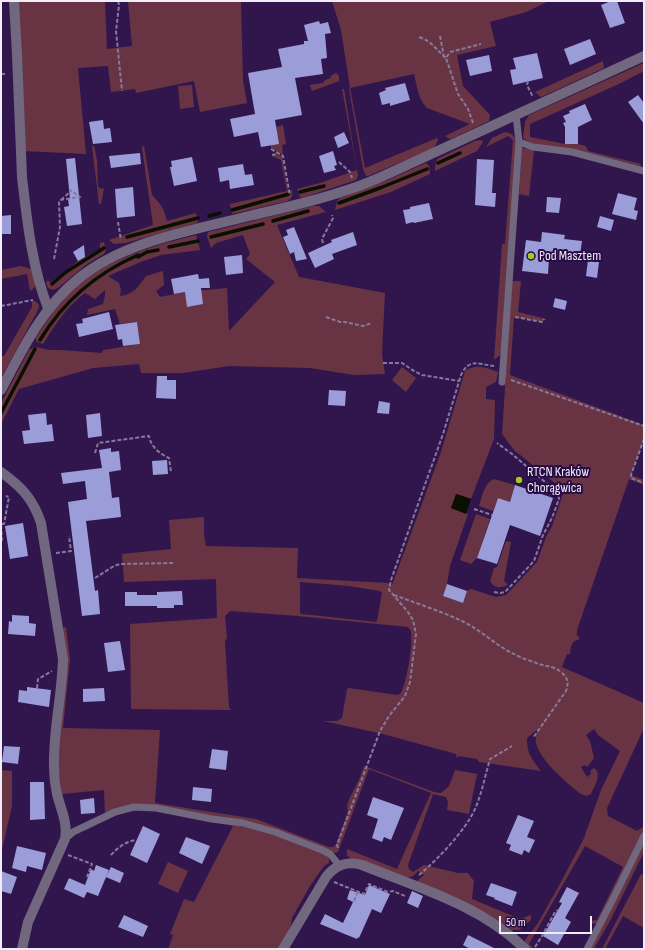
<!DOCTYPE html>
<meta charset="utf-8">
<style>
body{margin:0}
#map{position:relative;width:645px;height:950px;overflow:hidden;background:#31164e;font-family:"Sofia Sans Condensed",sans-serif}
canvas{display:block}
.frame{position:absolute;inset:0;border:2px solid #f1ecfa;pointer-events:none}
.scale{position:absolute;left:499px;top:916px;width:93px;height:18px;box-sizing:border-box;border:2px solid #f1ecfa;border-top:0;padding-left:5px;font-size:12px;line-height:14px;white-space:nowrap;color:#f1ecfa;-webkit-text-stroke:3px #270b43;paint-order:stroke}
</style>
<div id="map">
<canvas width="645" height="950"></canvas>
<div class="frame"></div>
<div class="scale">50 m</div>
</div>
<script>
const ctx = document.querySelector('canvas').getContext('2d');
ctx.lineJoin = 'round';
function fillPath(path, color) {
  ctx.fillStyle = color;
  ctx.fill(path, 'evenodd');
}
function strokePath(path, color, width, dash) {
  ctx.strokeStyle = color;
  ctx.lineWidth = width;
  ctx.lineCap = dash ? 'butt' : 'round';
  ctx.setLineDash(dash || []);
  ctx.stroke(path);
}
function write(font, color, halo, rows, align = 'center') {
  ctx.font = font + ' "Sofia Sans Condensed",sans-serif';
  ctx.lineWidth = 4;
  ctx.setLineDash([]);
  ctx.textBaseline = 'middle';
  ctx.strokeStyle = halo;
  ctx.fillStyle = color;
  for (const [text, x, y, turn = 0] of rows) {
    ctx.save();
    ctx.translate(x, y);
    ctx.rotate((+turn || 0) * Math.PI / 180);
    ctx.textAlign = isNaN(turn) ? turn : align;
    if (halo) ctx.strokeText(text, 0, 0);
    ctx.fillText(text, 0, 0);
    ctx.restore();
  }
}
fillPath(new Path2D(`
 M 16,1 L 105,1 L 107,49 L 132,46 L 128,1 L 241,1 L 243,80 L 247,103 L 200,112 L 194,81 L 136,93 L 135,89 L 111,92 L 108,66 L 78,68 L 86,154 L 23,151 Z
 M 332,1 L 549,1 L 526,12 L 490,22 L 496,46 L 457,55 L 463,86 L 490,115 L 489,121 L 453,138 L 450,139 L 445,136 L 470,124 L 427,108 C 418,99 417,86 414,74 L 350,88 L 365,168 L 437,138 L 438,140 L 434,148 L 368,176 L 366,176 L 363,169 L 349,89 L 350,88 L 341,30 Z
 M 603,61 L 604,68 L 541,97 L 535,92 Z
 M 644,63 L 644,71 L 621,83 L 530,124 L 530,137 L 565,144 L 578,144 L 586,146 L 588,151 L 641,164 L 640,166 C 620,161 600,155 580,151 C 564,147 535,149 523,138 L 525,122 L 529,115 Z
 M 336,73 L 339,76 L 339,81 L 312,91 L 310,85 L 323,83 L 325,80 L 331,78 L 331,76 Z
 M 192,85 L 194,107 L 180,109 L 178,86 Z
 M 342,89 L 344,89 L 358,176 L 356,180 L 302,198 L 300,197 L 297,189 L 320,183 L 357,170 Z
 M 283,125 L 286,144 L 282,145 L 283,155 L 271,148 L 271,145 L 276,127 Z
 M 505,132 C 512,133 515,136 516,143 L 502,348 L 500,355 L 494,360 L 502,244 L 505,244 L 513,140 L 508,136 L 486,147 L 492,138 Z
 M 482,140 L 483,142 L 477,151 L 435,171 L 435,166 L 437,159 L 475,141 Z
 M 92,146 L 94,146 L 97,160 L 98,187 L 102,189 L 104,188 L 101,204 L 99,204 Z
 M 143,146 L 144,146 L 152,195 L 160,204 L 164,211 L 167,221 L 196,213 L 198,220 L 197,223 L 126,243 L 114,244 L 109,240 L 153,225 L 143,155 L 142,147 Z
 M 522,148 L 534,150 L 529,196 L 519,194 Z
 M 279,155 L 282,157 L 288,191 L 292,190 C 293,195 292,198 288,201 L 232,214 L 230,204 L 287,191 L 281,160 L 272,156 Z
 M 426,163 L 429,166 L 430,174 L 391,192 L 335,210 L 337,201 L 340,198 L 388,180 Z
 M 313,206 L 319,206 L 326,212 L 277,225 L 299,277 L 385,293 L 382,354 L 385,374 L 354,375 L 310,368 L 229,366 L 183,373 L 141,373 L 139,364 L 93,368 L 19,389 L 1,424 L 1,403 L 29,350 L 35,347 L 50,350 L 61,350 L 102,353 L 103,350 L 140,344 L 137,322 L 120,324 L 115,309 L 87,315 L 88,309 L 103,304 L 105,296 L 105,290 L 95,299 L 85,293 C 67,306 55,325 43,344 L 37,342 L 36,340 L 36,337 C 44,326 51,314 59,304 C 94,262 145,248 196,235 L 200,250 L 161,255 L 143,261 L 108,276 L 119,283 L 121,290 L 120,296 C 133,295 139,286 146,276 L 163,271 L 164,285 L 156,291 L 160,297 L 185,292 L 227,288 L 229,331 L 275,282 L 246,259 L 250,254 L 243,235 L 216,243 L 211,248 L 207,236 L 208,232 Z
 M 104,242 L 106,250 L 104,254 L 87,264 L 58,288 L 53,290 L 48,288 L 46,283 L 48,280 L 50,283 L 78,261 L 100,249 L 100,243 Z
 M 21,266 L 32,269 L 36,286 L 30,291 L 27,274 L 1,279 L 1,270 Z
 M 512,281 L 521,281 L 518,312 L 546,319 L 542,322 L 514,317 L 510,375 L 644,425 L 644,439 L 631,475 L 644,480 L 644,485 L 629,479 L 577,630 L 577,635 L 580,639 C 571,641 571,646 570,654 L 567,654 L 562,667 L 644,703 L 644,728 L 607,808 L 608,816 L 637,831 L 643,827 L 644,825 L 644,830 L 597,924 L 590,923 L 591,921 L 597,920 L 623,867 L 585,846 L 529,944 L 534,949 L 530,949 L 525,944 L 525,940 L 538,923 L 561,882 L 584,838 L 601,790 L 620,751 L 598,735 L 594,729 L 586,735 L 590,741 L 594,758 L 587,767 L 585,765 L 581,767 L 587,777 L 591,774 L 590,771 L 594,768 C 603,775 594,786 591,794 L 586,796 L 581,794 C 567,783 539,760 536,742 C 535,739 537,734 537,730 L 527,738 C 527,754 531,758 541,771 L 479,762 L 477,759 L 459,756 L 457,758 L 456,754 L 383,734 L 323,721 L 337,721 L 342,718 L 347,689 L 349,688 L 397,695 L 401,693 C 407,681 413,645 411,632 C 411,630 409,629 408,627 L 298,616 L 230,611 L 225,616 L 227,638 L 225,641 L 229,707 L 231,710 L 131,709 L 130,624 L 217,618 L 216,579 L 124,582 L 122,554 L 171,549 L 169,520 L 204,517 L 204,535 L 206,546 L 298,548 L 297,578 L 387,583 L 392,585 L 441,452 L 465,371 C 477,363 486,368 498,372 L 496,382 L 486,387 L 486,399 L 495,400 L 494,439 L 471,499 L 457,494 L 451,508 L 468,514 L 450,566 L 447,584 L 443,596 L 463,603 L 467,591 L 471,589 L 496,597 L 506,595 L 537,562 L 546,537 L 552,526 L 563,494 L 556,484 L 514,450 L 502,434 ZM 300,582 L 349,586 L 380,591 L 382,593 L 377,621 L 376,622 L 302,614 L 300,613 Z
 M 32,301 L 35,301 L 39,305 L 38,310 L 1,378 L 1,356 L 4,356 L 32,307 Z
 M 402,367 L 416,378 L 406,392 L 392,380 Z
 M 494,479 L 515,485 L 510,502 L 498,498 L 493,511 L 479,506 C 482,497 484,483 494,479 Z
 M 476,514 L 490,519 L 477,558 L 471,564 L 460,560 Z
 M 506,541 L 511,542 L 504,581 L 508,585 C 500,588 495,589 490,581 L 494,568 L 497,567 Z
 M 66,627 L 70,659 L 63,728 L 160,730 L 155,803 L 256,819 L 329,847 L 333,847 L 336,844 L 348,811 C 345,802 353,793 357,784 C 360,778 362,772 364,766 L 434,792 L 441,793 L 449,786 L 455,770 L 477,774 L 469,814 L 447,810 L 448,802 L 446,797 L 433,794 L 408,865 L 409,869 L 413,872 L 424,865 L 458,873 L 468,873 L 474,881 L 472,899 L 520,919 L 531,915 L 531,920 L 519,930 L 512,930 L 486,913 L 417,882 L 418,880 L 424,875 L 418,871 L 413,876 L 407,878 L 350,858 L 347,855 L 347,849 L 397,869 L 431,793 L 369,769 L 338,852 L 335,853 L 305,840 L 155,805 L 105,814 L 104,790 L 62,794 L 58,765 L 62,628 Z
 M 1,770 L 12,771 L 12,806 L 1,854 Z
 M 214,822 L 259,829 L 326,855 L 329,858 L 329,863 L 324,866 L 310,886 L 292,918 L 291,925 L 280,949 L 168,949 L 173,935 L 170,934 L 184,899 L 194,902 L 233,826 Z
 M 644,843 L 644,852 L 611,919 L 594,949 L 590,949 Z
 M 168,862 L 188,871 L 178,893 L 158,884 Z
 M 641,874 L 644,875 L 644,928 L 623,916 L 605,949 L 602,949 Z`), '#683443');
fillPath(new Path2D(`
 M 456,494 L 471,499 L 466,514 L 451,508 Z`), '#091000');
strokePath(new Path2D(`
 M 438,163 L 460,153
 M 300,192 L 324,186
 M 339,203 L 380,188 L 427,169
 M 232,210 L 289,194
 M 209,216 L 220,213
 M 273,221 L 308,211
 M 127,237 L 198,218
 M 211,237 L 263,224
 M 169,247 L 198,241
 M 52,284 L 66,272 L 104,248
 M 40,340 C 63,302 97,273 138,255 L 138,257 L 147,252 L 158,250
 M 1,413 L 35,349`), '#091000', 3.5);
fillPath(new Path2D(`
 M 611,1 L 617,1 L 625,23 L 610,28 L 601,5 Z
 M 319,21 L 320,24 L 328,22 L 331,33 L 325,34 L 327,58 L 321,59 L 323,74 L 295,78 L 302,115 L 275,120 L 279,144 L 261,147 L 258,132 L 234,137 L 230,119 L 255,114 L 248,73 L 282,67 L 278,49 L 304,44 L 304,41 L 308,41 L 304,25 Z
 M 590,39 L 596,54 L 570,65 L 564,49 Z
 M 537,53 L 543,78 L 513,85 L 510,70 L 516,69 L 513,58 Z
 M 489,55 L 492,71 L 470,76 L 466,60 Z
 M 405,83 L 410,100 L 390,106 L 390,103 L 382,105 L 379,93 L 386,90 L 385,88 Z
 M 638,95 L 644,103 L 644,124 L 628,102 Z
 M 585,104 L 592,120 L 578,127 L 578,144 L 565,144 L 565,127 L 563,123 L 566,122 L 563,116 L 570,113 L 569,111 Z
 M 103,120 L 104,129 L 110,128 L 112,142 L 93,144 L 89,122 Z
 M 344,132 L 349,143 L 338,148 L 334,137 Z
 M 333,151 L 337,165 L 334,166 L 336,170 L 324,173 L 319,156 Z
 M 140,153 L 141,164 L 111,168 L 109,156 Z
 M 192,157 L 197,181 L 174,186 L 170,167 L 172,167 L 171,161 Z
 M 75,158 L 82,224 L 67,226 L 64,207 L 69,206 L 68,199 L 70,199 L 66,159 Z
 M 477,159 L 494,160 L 492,193 L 496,193 L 495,207 L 475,205 Z
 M 243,164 L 245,175 L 252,174 L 254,185 L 230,189 L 229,180 L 220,182 L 218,168 Z
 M 133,187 L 135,216 L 117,218 L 115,189 Z
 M 618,193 L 637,198 L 634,210 L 638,211 L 636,220 L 612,214 Z
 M 547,197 L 561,198 L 559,213 L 546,212 Z
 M 429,203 L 433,219 L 414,223 L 413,222 L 406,224 L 403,210 L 410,209 L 410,207 Z
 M 11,215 L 11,234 L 1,234 L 1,216 Z
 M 600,216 L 614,220 L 611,231 L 597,227 Z
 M 294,227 L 307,259 L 296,261 L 294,252 L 290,254 L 283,237 L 288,235 L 286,230 Z
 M 353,232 L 357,245 L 332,254 L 334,259 L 315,268 L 308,253 L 332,242 L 331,240 Z
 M 542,232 L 565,235 L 564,239 L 582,241 L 579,262 L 549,258 L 548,274 L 522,271 L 526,240 L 541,242 Z
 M 84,245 L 85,257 L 78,261 L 73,252 Z
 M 242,255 L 243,273 L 226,275 L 224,257 Z
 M 588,260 L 599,262 L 597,278 L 586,276 Z
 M 198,274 L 199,279 L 209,278 L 210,288 L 201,288 L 203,304 L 187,307 L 185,292 L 174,294 L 171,279 Z
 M 555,298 L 567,301 L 565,310 L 553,307 Z
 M 109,312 L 113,329 L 79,337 L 76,324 L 83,323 L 82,319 Z
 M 137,322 L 140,344 L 123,346 L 122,339 L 118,340 L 115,325 Z
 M 157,376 L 167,376 L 167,380 L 176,380 L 176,399 L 156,398 Z
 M 329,390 L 346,391 L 345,406 L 328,405 Z
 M 379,401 L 390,403 L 389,414 L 377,413 Z
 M 46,413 L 47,425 L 52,424 L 54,441 L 24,444 L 22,431 L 30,430 L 28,415 Z
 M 100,413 L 102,436 L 88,438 L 86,415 Z
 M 111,448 L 111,452 L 119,451 L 121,470 L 109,472 L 112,498 L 119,497 L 121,517 L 86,521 L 95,591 L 98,590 L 100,614 L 82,616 L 68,502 L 87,499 L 85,481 L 63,484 L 61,473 L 102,468 L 99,450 Z
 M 167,460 L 168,474 L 153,475 L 152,461 Z
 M 515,485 L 553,498 L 540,536 L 510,525 L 497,564 L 477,558 L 498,498 L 510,502 Z
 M 23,523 L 28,556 L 10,559 L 5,526 Z
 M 447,584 L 467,591 L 463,603 L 443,596 Z
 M 182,591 L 183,605 L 174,605 L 174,608 L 157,608 L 157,606 L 125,606 L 125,592 L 137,592 L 137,595 L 157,595 L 157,592 Z
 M 12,615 L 29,616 L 29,623 L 36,624 L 35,636 L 8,634 L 9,621 L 12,622 Z
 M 120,641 L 125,670 L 108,672 L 104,643 Z
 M 27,687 L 51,690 L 49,707 L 18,702 L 19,690 L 27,691 Z
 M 104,688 L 105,701 L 83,702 L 83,689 Z
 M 4,746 L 20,747 L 18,764 L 2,762 Z
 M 212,749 L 228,751 L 226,770 L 209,768 Z
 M 30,782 L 44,782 L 45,819 L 30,820 Z
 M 193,787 L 212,789 L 211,802 L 192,800 Z
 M 373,797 L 404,808 L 391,840 L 384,837 L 382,842 L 372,838 L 378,819 L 367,815 Z
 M 94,798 L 95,813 L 81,814 L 80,800 Z
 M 518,815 L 534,821 L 527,837 L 535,840 L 529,853 L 524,850 L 522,855 L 509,850 L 511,845 L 506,843 Z
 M 143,826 L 160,834 L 147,863 L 130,855 Z
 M 186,837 L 210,846 L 202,864 L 179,853 Z
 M 17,846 L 46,853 L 42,870 L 27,866 L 26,872 L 12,868 Z
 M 96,865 L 109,870 L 98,896 L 87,892 L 84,898 L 64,889 L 69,878 L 85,885 L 91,869 L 94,871 Z
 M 111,867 L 124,873 L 120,883 L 106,877 Z
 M 1,871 L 17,877 L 11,894 L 1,891 Z
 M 491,883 L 517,892 L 512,906 L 494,899 L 495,898 L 486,895 Z
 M 369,885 L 390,894 L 381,913 L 372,909 L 359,938 L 358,937 L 357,939 L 320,924 L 325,914 L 343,923 L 353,902 L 347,899 L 350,890 L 365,895 Z
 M 567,887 L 579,893 L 565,918 L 571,922 L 558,945 L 543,936 L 562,903 L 559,902 Z
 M 412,891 L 423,896 L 418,908 L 407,903 Z
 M 124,915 L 148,926 L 143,937 L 118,927 Z
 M 468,935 L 496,949 L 470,949 L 463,945 Z`), '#9b9dd9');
strokePath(new Path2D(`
 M 118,1 L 119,5 L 116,31 L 122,91
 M 440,36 L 444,57
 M 419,37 C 432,41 436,50 446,58
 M 1,74 L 7,74
 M 528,81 L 527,85 L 533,97
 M 473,123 L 468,109 L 458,94 L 446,58 L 450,52 L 481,44
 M 271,149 L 283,156 L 290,196
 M 272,155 L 278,154
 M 339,162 L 350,172 L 352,178
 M 61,200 L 70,192
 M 118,222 L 121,240
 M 323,243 L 322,239 L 333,218 L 332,215
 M 54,259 L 60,227 L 59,202 L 60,200 L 80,197 L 70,190
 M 1,306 L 33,300
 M 326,317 L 340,322 L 345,322 L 363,326 L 372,323
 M 515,317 L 542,322 L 544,319
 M 383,363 L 402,363 L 414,371 L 422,375 L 459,381
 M 511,380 L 644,426
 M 644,439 L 631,475 L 631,478 L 644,483
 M 95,453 L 98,443 L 149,436 C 151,447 160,454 169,458 L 171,472
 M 474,509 L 492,515
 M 1,540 L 2,540 L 1,524 L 4,524 L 9,497 L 6,496
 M 56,553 L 71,551 L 69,536
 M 95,578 L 114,566 L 120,564 L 173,563
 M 494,592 L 500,593 L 505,592 L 534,561 L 543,535 L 552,518 L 559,499 L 558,493 L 512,454 L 497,443
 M 394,595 C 416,603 440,611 462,621 C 481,630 496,646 516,655 C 523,659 532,661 539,664 C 548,667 554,666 561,672 C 568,678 569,683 566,691 L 533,738
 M 37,688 L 38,679 L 52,671
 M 338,848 L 337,845 L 380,731 L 389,716 L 405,696 L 410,682 L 416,634 L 413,620 L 408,612 L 389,590 L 391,580 L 443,434 L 461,375 C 469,358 478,364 494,366
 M 68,855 L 92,864 L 87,877
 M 111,855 C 117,848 127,841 136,840
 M 419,875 C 438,859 465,831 475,809 C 482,793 485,776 490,759 L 512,746
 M 334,882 L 364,894 L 369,884 L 388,892 L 393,891 L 405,896
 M 354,901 L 358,892
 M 535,947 L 542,936 L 555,912 L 558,910`), '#89789d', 2, [4, 2]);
strokePath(new Path2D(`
 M 519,142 L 533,147 L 572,152 L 644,171
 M 502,382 L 519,142 L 516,115
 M 65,839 L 73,832 L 115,812 L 134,807 L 156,808 L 212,819 L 243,823 L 275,832 L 322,850 L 330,854 L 339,865
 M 587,949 L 614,897 L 644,836`), '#716880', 7);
strokePath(new Path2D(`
 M 14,1 L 17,55 L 22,177 C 27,220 32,268 48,308
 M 1,472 C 22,487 33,499 41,523 L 63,659 C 62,696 53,731 54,767 C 54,776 55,785 57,794 C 61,810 68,823 65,839 L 28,922 L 22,949
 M 283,949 L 326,877 C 336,864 347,861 362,865 C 417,887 482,906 525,949`), '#716880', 10);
strokePath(new Path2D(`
 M 1,390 C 22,350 42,308 78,279 C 125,240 196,230 253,215 C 284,208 315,201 344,191 C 361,186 377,179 392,172 L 644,56`), '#716880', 10);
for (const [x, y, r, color] of [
 [531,256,4,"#a4c825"],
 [519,480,4,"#a4c825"]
]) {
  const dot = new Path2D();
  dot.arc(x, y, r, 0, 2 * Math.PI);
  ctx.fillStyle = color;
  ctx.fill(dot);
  strokePath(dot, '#270b43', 1.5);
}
write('14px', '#f1ecfa', '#270b43', [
 ["Pod Masztem",539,256],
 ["RTCN Kraków",527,472],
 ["Chorągwica",527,488]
], 'left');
</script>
